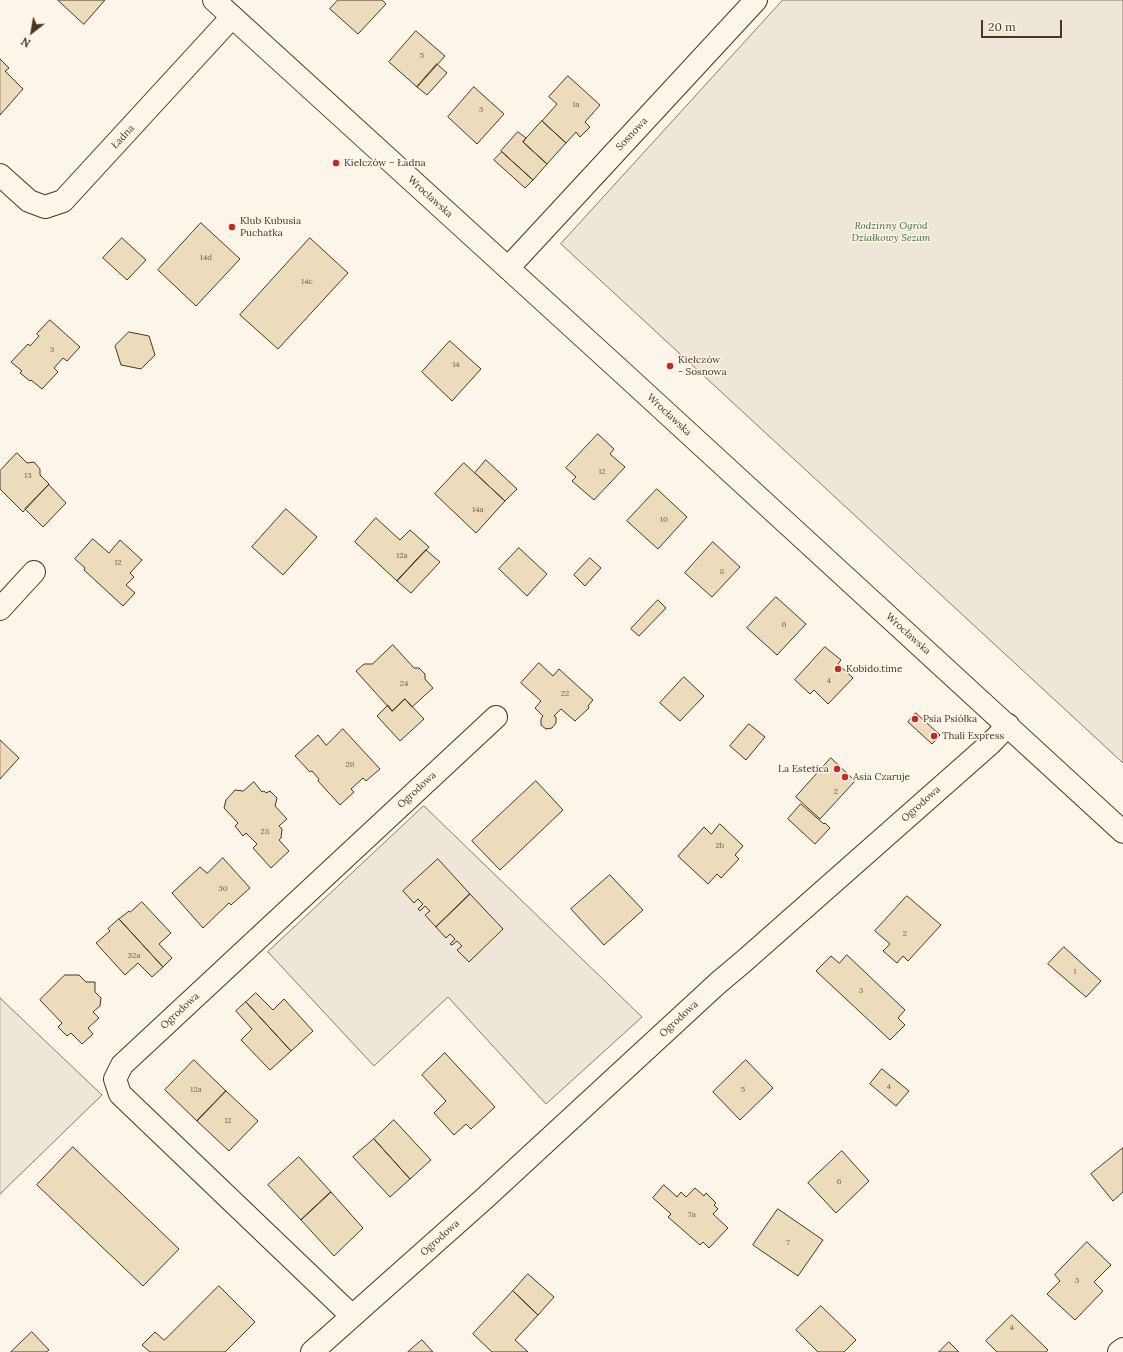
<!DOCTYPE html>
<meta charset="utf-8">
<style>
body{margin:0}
#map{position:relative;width:1123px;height:1352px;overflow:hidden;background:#fbf6e9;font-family:Lora,serif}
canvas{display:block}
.north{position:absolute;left:12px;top:12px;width:40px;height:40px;-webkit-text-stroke:3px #fbf6e9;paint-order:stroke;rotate:211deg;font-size:11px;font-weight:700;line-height:16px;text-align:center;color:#4a3520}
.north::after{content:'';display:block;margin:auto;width:14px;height:18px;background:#4a3520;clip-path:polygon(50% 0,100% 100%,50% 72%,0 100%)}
.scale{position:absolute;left:981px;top:20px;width:81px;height:18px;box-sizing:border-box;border:2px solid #4a3520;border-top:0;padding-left:5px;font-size:12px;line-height:14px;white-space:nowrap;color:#4a3520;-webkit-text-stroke:3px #fbf6e9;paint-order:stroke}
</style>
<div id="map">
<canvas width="1123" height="1352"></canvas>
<div class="north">N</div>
<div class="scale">20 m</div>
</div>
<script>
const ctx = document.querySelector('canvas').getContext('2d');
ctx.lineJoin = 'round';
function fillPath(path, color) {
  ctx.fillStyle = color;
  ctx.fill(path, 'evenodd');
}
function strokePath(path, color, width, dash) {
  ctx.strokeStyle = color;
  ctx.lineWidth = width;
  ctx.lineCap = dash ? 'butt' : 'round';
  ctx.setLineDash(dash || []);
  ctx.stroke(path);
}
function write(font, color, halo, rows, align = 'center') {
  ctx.font = font + ' Lora,serif';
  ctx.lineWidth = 3;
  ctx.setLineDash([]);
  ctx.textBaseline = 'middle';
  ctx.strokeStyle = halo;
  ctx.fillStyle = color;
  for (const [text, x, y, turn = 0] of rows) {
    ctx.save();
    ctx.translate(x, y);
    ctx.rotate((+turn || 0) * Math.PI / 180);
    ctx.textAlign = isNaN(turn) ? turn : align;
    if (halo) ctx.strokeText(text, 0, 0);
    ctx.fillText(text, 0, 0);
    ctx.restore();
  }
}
const green = new Path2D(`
 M 783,0 L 1123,0 L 1123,763 L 561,244 Z
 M 424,806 L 642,1017 L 546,1104 L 448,997 L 374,1066 L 268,952 Z
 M 0,998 L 102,1095 L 0,1194 Z`);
fillPath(green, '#ede6d9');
strokePath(green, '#887966', 1);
const building = new Path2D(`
 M 58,0 L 105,0 L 84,24 Z
 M 338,0 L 382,0 L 386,4 L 358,34 L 330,9 Z
 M 416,31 L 445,56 L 417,87 L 389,62 Z
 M 0,59 L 9,68 L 5,71 L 23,89 L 0,115 Z
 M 437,64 L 447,73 L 427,95 L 417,87 Z
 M 568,76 L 600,105 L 585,122 L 590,127 L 580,137 L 576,132 L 566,143 L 542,121 L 557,104 L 549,97 Z
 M 474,87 L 504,114 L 477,144 L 448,117 Z
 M 542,121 L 566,143 L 547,164 L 523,142 Z
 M 518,132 L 526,138 L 523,142 L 547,164 L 533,180 L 501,151 Z
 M 502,152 L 533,180 L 525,188 L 494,160 Z
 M 201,223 L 240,259 L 196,306 L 158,270 Z
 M 122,238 L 146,260 L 127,280 L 103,258 Z
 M 310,238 L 348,273 L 278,349 L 240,315 Z
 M 50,320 L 80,347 L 67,361 L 63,358 L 54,368 L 58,372 L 42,389 L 31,380 L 30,381 L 20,373 L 22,371 L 11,362 L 28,344 L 30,346 L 39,336 L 37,334 Z
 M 129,332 L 149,336 L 155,355 L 141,369 L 121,365 L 115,346 Z
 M 450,341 L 481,369 L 452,401 L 422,372 Z
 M 598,434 L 614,449 L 610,454 L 625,467 L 594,500 L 572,481 L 576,477 L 566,468 Z
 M 17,453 L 27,463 L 34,462 L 40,469 L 40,475 L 49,484 L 23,512 L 0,489 L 0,471 Z
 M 486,460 L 517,489 L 505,501 L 475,473 Z
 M 464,463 L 505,501 L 476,533 L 435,494 Z
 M 49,485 L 66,503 L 43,527 L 25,509 Z
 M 657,489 L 687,517 L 658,549 L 627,521 Z
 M 286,509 L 317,537 L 283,575 L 252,547 Z
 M 376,518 L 400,540 L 410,530 L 429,547 L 397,581 L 355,542 Z
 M 93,539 L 109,553 L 120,540 L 142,560 L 130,573 L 134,577 L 126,585 L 135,593 L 123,606 L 84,570 L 85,568 L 75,559 Z
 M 713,542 L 740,567 L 712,597 L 685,573 Z
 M 519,548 L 547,574 L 527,596 L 499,569 Z
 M 426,550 L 440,562 L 411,593 L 397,581 Z
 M 590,558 L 601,568 L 585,586 L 574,575 Z
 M 776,597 L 806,624 L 777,655 L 747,628 Z
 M 658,600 L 666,608 L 639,636 L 631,629 Z
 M 393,645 L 414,668 L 419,668 L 425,674 L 425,679 L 433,688 L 412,707 L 405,699 L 392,711 L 356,671 L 364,664 L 372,664 Z
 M 825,647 L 841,660 L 838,664 L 853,678 L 828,704 L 814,690 L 810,694 L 795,680 Z
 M 539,663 L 553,676 L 559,669 L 593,700 L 588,706 L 589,708 L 575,721 L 561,709 L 554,716 L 556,717 L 556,723 L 552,728 L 546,729 L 541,725 L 541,719 L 543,716 L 535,708 L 541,701 L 521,683 Z
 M 684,677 L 704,696 L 680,721 L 660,703 Z
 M 405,699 L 424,719 L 400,741 L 377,716 L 388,705 L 392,711 Z
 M 916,713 L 940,735 L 932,744 L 908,722 Z
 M 749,724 L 765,737 L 746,760 L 730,746 Z
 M 343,729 L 380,769 L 366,781 L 363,778 L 351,789 L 354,792 L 340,805 L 318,781 L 319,779 L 312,771 L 310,772 L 295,756 L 318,735 L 326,745 Z
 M 0,740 L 19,758 L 0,779 Z
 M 831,758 L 855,781 L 820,819 L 796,797 Z
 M 536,781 L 563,810 L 500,870 L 472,841 Z
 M 254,782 L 262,792 L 264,791 L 266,793 L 270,791 L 277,798 L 275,806 L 287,819 L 279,826 L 282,829 L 281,838 L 279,840 L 289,851 L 271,868 L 253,848 L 257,844 L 246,833 L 243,836 L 235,826 L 238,823 L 224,808 L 226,800 L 235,790 L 243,791 Z
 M 801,804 L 824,824 L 825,823 L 830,828 L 815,844 L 788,819 Z
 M 720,824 L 743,846 L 735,855 L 739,859 L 721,878 L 717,874 L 708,884 L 678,856 L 704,827 L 711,834 Z
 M 223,858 L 250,888 L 231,905 L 229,903 L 203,928 L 172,893 L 200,867 L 207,873 Z
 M 438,859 L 470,894 L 436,927 L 425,915 L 430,911 L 425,906 L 420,911 L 418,909 L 423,904 L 418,899 L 414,903 L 403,891 Z
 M 610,875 L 643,910 L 604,945 L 571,909 Z
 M 470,894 L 503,929 L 469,962 L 457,950 L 462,946 L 457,941 L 452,945 L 450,944 L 455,939 L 450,934 L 446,938 L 436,927 Z
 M 907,896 L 941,925 L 908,961 L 903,956 L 897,963 L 883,951 L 890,944 L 875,931 Z
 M 142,902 L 171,933 L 159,944 L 172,958 L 163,967 L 119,919 L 129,911 L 130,912 Z
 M 119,919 L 163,967 L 152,977 L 138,963 L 125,975 L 96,943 L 110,931 L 108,929 Z
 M 1064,947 L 1101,981 L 1086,997 L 1048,964 Z
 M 847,955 L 905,1010 L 898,1018 L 905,1025 L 890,1040 L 816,971 L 831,956 L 839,963 Z
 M 65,975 L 79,975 L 86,982 L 95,982 L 95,992 L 101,998 L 100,1006 L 93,1012 L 99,1018 L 88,1028 L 93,1034 L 82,1044 L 71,1033 L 67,1036 L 58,1027 L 62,1023 L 40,1000 Z
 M 256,993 L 273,1010 L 284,999 L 313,1031 L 291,1051 L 246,1002 Z
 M 246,1002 L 291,1051 L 270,1070 L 241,1040 L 252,1029 L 236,1011 Z
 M 445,1053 L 495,1107 L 471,1129 L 466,1124 L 454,1135 L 434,1113 L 446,1101 L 422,1075 Z
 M 194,1060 L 226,1091 L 197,1121 L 165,1090 Z
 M 746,1060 L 773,1088 L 740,1120 L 713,1092 Z
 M 882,1069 L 909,1091 L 896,1106 L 870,1084 Z
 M 226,1091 L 258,1121 L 229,1151 L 197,1121 Z
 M 394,1120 L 431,1160 L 410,1179 L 374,1139 Z
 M 374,1139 L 410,1179 L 390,1197 L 353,1157 Z
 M 73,1147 L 179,1249 L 143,1286 L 37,1185 Z
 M 1123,1148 L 1123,1192 L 1113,1201 L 1091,1174 Z
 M 842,1151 L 869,1181 L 836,1213 L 808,1183 Z
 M 299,1157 L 331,1192 L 301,1220 L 268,1185 Z
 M 664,1185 L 677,1197 L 681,1192 L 686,1197 L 695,1188 L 704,1196 L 706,1193 L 716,1203 L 714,1205 L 718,1209 L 713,1214 L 728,1228 L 709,1248 L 703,1242 L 700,1245 L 668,1217 L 671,1214 L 653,1198 Z
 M 331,1192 L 363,1228 L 334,1256 L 301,1220 Z
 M 778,1209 L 823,1240 L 798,1276 L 753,1245 Z
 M 1087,1242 L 1111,1265 L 1094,1282 L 1103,1291 L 1075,1320 L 1047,1294 L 1060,1281 L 1055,1275 Z
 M 528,1274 L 554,1297 L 538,1315 L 513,1291 Z
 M 219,1286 L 255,1322 L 225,1352 L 150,1352 L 142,1345 L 155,1332 L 164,1340 Z
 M 513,1291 L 538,1315 L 515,1340 L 528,1352 L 492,1352 L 473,1334 Z
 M 821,1306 L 856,1340 L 844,1352 L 818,1352 L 796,1330 Z
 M 1012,1315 L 1048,1350 L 1046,1352 L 997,1352 L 986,1341 Z
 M 32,1332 L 49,1350 L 46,1352 L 11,1352 Z
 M 422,1340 L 433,1352 L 408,1352 Z
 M 949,1342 L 959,1352 L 939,1352 Z`);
fillPath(building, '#ecdcbc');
strokePath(building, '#4a3520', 1);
const minor = new Path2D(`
 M 0,175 L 29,201 L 45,207 L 63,201 L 232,17
 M 508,268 L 756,0
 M 0,609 L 34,572
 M 352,1316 L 120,1094 L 115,1079 L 122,1065 L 496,717
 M 312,1352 L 485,1198 L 718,983 L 743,962 L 991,743 L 1008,725
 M 1119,1352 L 1123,1349`);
const tertiary = new Path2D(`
 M 214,0 L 623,373 L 1123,832`);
strokePath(minor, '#4a3520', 24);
strokePath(tertiary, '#4a3520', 24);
strokePath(minor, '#fbf6e9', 22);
strokePath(tertiary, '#fbf6e9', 22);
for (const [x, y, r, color] of [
 [336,163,4,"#c62828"],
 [232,227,4,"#c62828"],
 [670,366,4,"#c62828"],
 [838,669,4,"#c62828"],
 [915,719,4,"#c62828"],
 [934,736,4,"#c62828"],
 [837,769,4,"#c62828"],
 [845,777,4,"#c62828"]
]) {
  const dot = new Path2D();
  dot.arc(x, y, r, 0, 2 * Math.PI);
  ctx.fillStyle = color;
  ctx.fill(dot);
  strokePath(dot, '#fbf6e9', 1.5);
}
write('8px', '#725f47', null, [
 ["5",422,56],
 ["1a",576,105],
 ["3",481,110],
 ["14d",206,258],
 ["14c",307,282],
 ["3",52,350],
 ["14",456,365],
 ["12",602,472],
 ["13",28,476],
 ["14a",478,510],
 ["10",664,520],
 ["12a",402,556],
 ["12",118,563],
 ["8",722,572],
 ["6",784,625],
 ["4",829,681],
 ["24",404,684],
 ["22",565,694],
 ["26",350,765],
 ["2",836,792],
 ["28",265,832],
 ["2b",720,846],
 ["30",223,889],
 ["2",905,934],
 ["32a",134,956],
 ["1",1075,972],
 ["3",861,991],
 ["4",889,1087],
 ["12a",196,1090],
 ["5",743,1090],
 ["12",228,1121],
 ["6",839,1182],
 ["7a",692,1215],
 ["7",788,1243],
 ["3",1077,1281],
 ["4",1012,1328]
]);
write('10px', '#4a3520', '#fbf6e9', [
 ["Sosnowa",632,134,-47],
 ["Ładna",123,137,-47],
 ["Wrocławska",430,197,42],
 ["Wrocławska",669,415,43],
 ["Wrocławska",908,634,42],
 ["Ogrodowa",417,790,-43],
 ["Ogrodowa",921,804,-42],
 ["Ogrodowa",180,1011,-43],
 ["Ogrodowa",679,1019,-43],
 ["Ogrodowa",440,1238,-42]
]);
write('10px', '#4a3520', '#fbf6e9', [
 ["Kiełczów – Ładna",344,163],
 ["Klub Kubusia",240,221],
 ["Puchatka",240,233],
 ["Kiełczów",678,360],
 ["- Sosnowa",678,372],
 ["Kobido.time",846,669],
 ["Psia Psiółka",923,719],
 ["Thali Express",942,736],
 ["La Estetica",829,769,"right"],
 ["Asia Czaruje",853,777]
], 'left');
write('italic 10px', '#436837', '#fbf6e9', [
 ["Rodzinny Ogród",891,226],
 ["Działkowy Sezam",891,238]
]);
</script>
